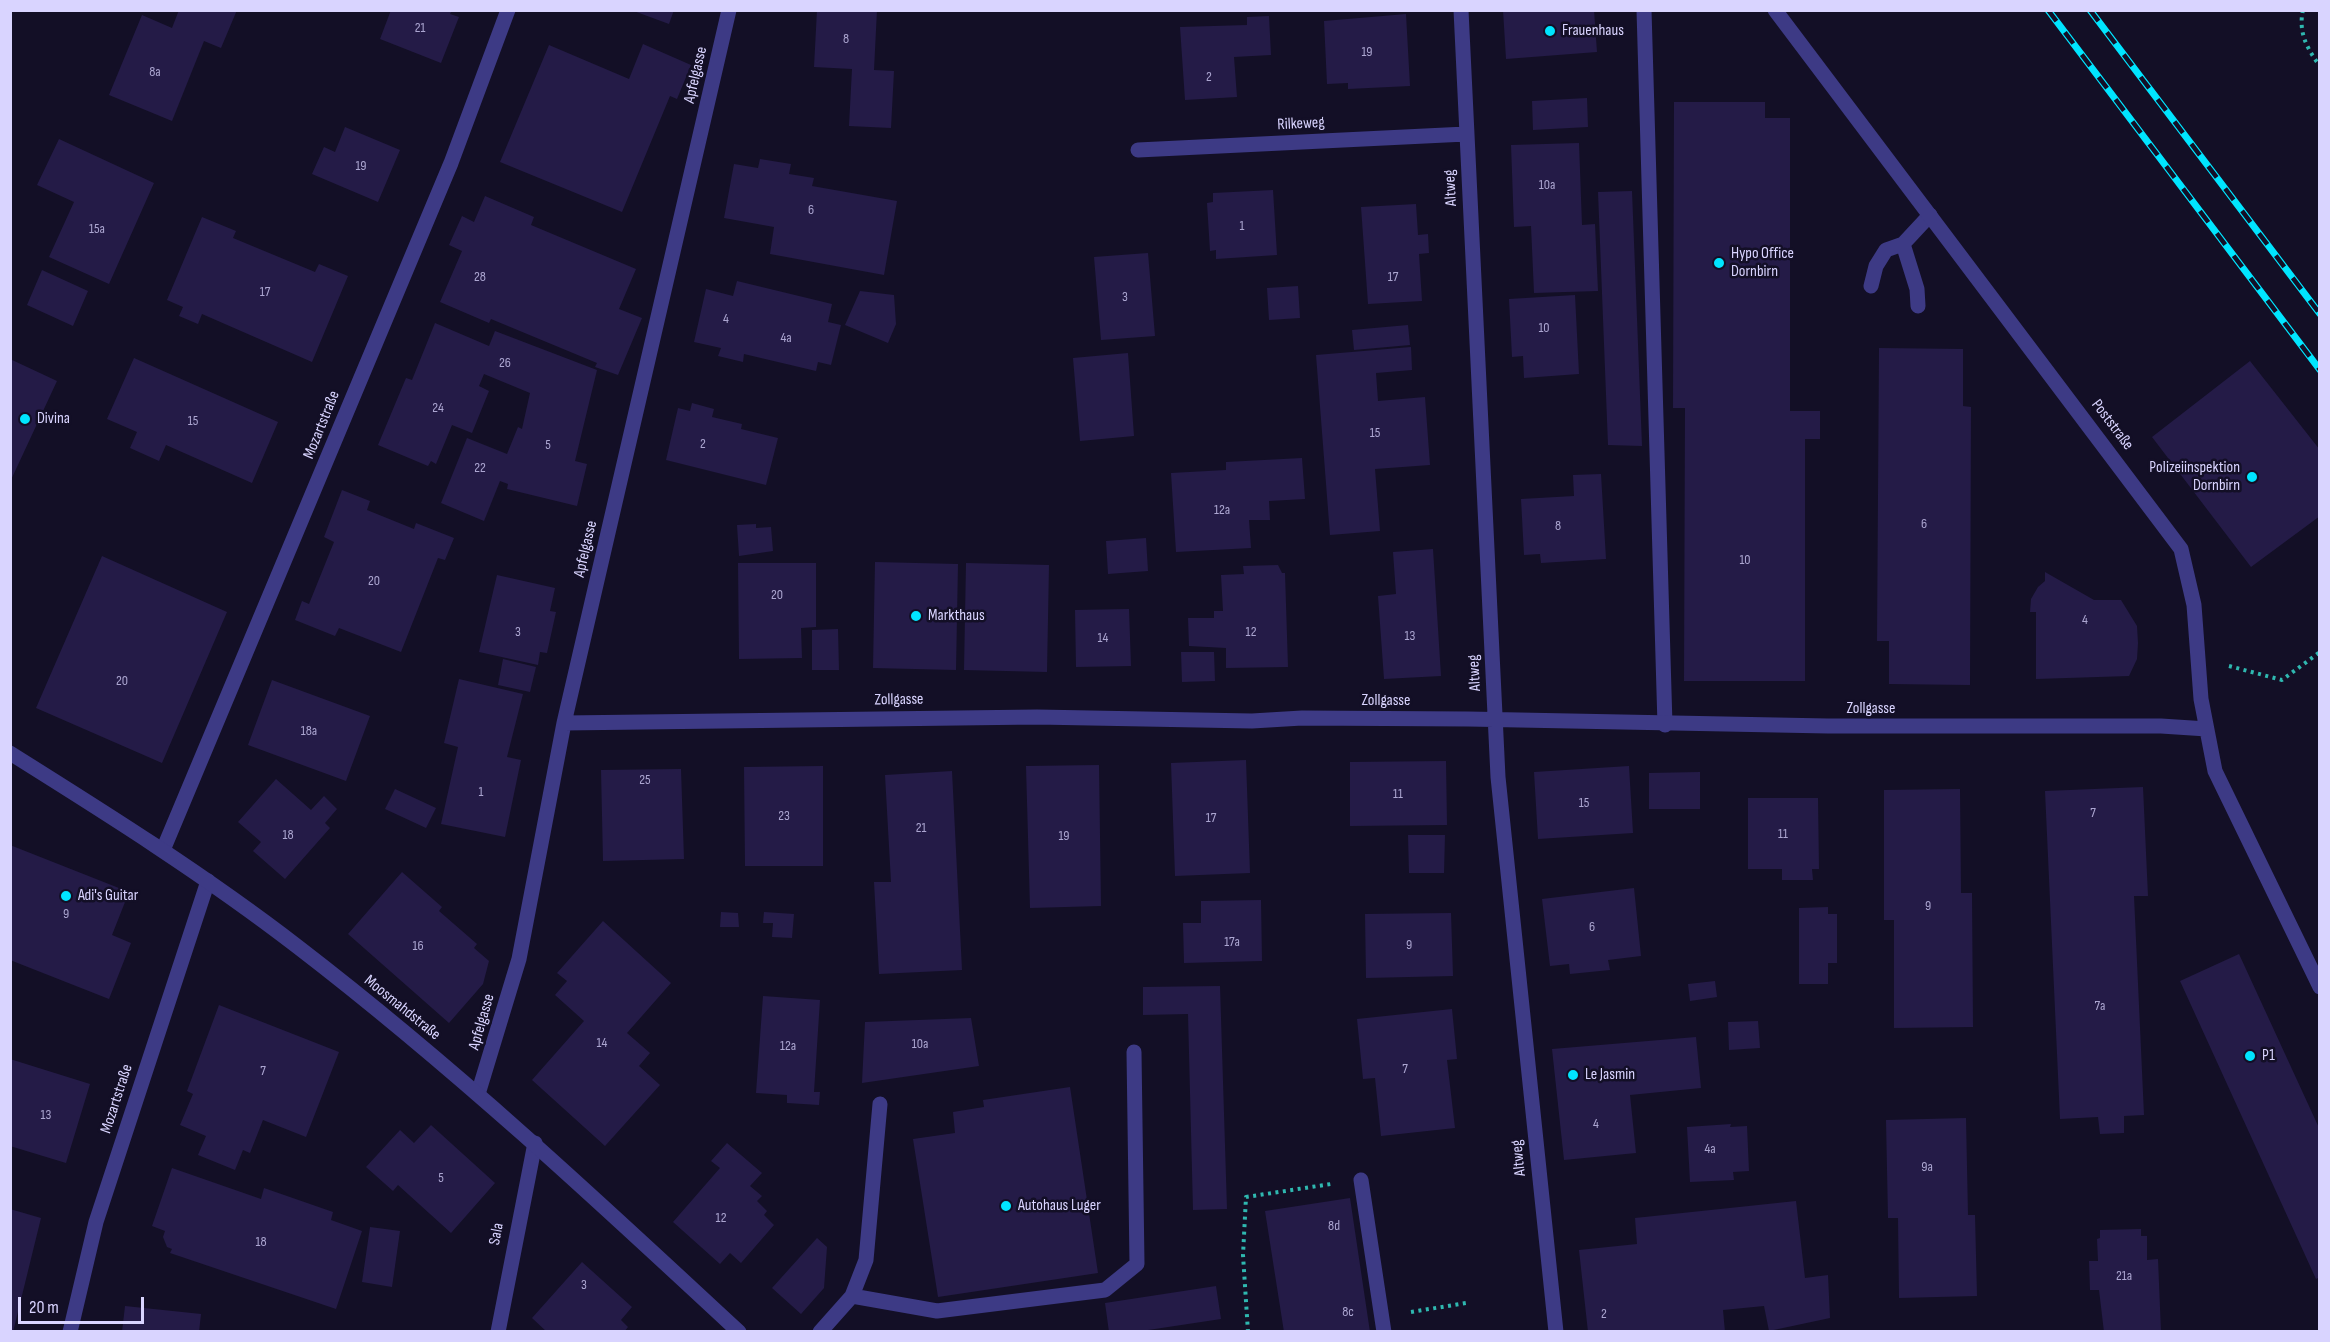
<!DOCTYPE html>
<meta charset="utf-8">
<style>
body{margin:0}
#map{position:relative;width:2330px;height:1342px;overflow:hidden;background:#130f26;font-family:"Sofia Sans Condensed",sans-serif}
canvas{display:block}
.frame{position:absolute;inset:0;border:12px solid #d9d4ff;pointer-events:none}
.scale{position:absolute;left:18px;top:1297px;width:126px;height:27px;box-sizing:border-box;border:3px solid #d9d4ff;border-top:0;padding-left:8px;font-size:18px;line-height:21px;white-space:nowrap;color:#d9d4ff;-webkit-text-stroke:4px #130f26;paint-order:stroke}
</style>
<div id="map">
<canvas width="2330" height="1342"></canvas>
<div class="frame"></div>
<div class="scale">20 m</div>
</div>
<script>
const ctx = document.querySelector('canvas').getContext('2d');
ctx.lineJoin = 'round';
function fillPath(path, color) {
  ctx.fillStyle = color;
  ctx.fill(path, 'evenodd');
}
function strokePath(path, color, width, dash) {
  ctx.strokeStyle = color;
  ctx.lineWidth = width;
  ctx.lineCap = dash ? 'butt' : 'round';
  ctx.setLineDash(dash || []);
  ctx.stroke(path);
}
function write(font, color, halo, rows, align = 'center') {
  ctx.font = font + ' "Sofia Sans Condensed",sans-serif';
  ctx.lineWidth = 5;
  ctx.setLineDash([]);
  ctx.textBaseline = 'middle';
  ctx.strokeStyle = halo;
  ctx.fillStyle = color;
  for (const [text, x, y, turn = 0] of rows) {
    ctx.save();
    ctx.translate(x, y);
    ctx.rotate((+turn || 0) * Math.PI / 180);
    ctx.textAlign = isNaN(turn) ? turn : align;
    if (halo) ctx.strokeText(text, 0, 0);
    ctx.fillText(text, 0, 0);
    ctx.restore();
  }
}
fillPath(new Path2D(`
 M 179,10 L 237,10 L 221,48 L 204,41 L 172,121 L 109,95 L 142,15 L 172,28 Z
 M 391,10 L 452,10 L 450,14 L 459,17 L 441,63 L 380,39 Z
 M 631,10 L 674,10 L 669,24 Z
 M 817,10 L 877,10 L 874,70 L 894,71 L 891,128 L 849,126 L 852,69 L 814,67 Z
 M 1503,10 L 1594,10 L 1597,52 L 1506,59 Z
 M 1406,14 L 1410,86 L 1348,89 L 1348,83 L 1327,84 L 1324,21 Z
 M 1269,16 L 1271,55 L 1234,57 L 1237,97 L 1185,100 L 1180,27 L 1247,25 L 1247,17 Z
 M 643,44 L 691,65 L 677,99 L 670,96 L 622,212 L 500,162 L 549,45 L 629,79 Z
 M 1587,98 L 1588,127 L 1533,130 L 1532,101 Z
 M 1674,102 L 1765,102 L 1765,118 L 1790,118 L 1790,411 L 1820,411 L 1820,439 L 1805,439 L 1805,681 L 1684,681 L 1685,408 L 1673,408 Z
 M 345,127 L 400,150 L 378,202 L 312,174 L 324,147 L 335,152 Z
 M 59,139 L 154,183 L 109,284 L 49,257 L 74,202 L 37,185 Z
 M 1579,143 L 1582,225 L 1595,224 L 1598,291 L 1534,293 L 1531,226 L 1514,227 L 1511,145 Z
 M 760,159 L 791,164 L 789,174 L 814,178 L 812,186 L 897,201 L 884,275 L 770,254 L 774,227 L 724,218 L 734,164 L 758,168 Z
 M 1273,190 L 1277,255 L 1216,259 L 1216,250 L 1210,251 L 1207,203 L 1213,202 L 1213,193 Z
 M 1632,191 L 1642,446 L 1608,445 L 1598,192 Z
 M 485,196 L 534,217 L 531,225 L 636,269 L 619,309 L 642,318 L 618,375 L 595,367 L 597,363 L 491,319 L 489,323 L 440,302 L 462,251 L 449,245 L 462,216 L 474,222 Z
 M 1416,204 L 1418,235 L 1428,234 L 1429,253 L 1419,254 L 1422,301 L 1368,304 L 1361,207 Z
 M 202,217 L 236,231 L 233,238 L 315,272 L 319,264 L 348,276 L 312,362 L 202,314 L 198,324 L 179,316 L 183,307 L 167,300 Z
 M 1148,253 L 1155,336 L 1101,340 L 1094,257 Z
 M 42,270 L 88,291 L 73,326 L 27,305 Z
 M 737,281 L 832,304 L 828,322 L 841,325 L 831,365 L 818,362 L 816,371 L 744,354 L 743,362 L 718,356 L 721,348 L 694,342 L 706,289 L 733,296 Z
 M 1298,286 L 1300,318 L 1269,320 L 1267,288 Z
 M 860,291 L 894,295 L 896,324 L 888,343 L 845,325 Z
 M 1575,295 L 1579,374 L 1524,378 L 1523,356 L 1512,357 L 1509,299 Z
 M 435,323 L 489,346 L 495,331 L 597,370 L 575,461 L 587,464 L 577,506 L 507,489 L 508,484 L 500,481 L 484,521 L 441,503 L 467,438 L 507,454 L 518,427 L 522,429 L 530,393 L 484,374 L 479,386 L 489,391 L 472,433 L 452,425 L 436,464 L 431,461 L 428,466 L 378,445 L 406,378 L 412,380 Z
 M 1408,325 L 1410,345 L 1354,350 L 1352,330 Z
 M 1411,347 L 1412,370 L 1376,373 L 1378,401 L 1425,397 L 1430,465 L 1375,469 L 1380,531 L 1330,535 L 1316,355 Z
 M 1879,348 L 1963,349 L 1963,406 L 1971,407 L 1970,685 L 1889,684 L 1889,641 L 1877,641 Z
 M 1128,353 L 1134,436 L 1080,441 L 1073,358 Z
 M 134,358 L 278,422 L 252,483 L 166,445 L 159,461 L 130,448 L 137,432 L 107,419 Z
 M 10,359 L 57,381 L 10,482 Z
 M 2250,361 L 2320,450 L 2320,516 L 2251,567 L 2152,437 Z
 M 692,403 L 714,409 L 712,417 L 742,424 L 741,429 L 778,438 L 766,485 L 666,460 L 678,408 L 690,411 Z
 M 1302,458 L 1305,499 L 1269,501 L 1270,520 L 1249,520 L 1251,548 L 1176,552 L 1171,473 L 1226,470 L 1226,462 Z
 M 1601,474 L 1606,559 L 1541,563 L 1540,554 L 1524,555 L 1521,499 L 1574,496 L 1573,475 Z
 M 342,490 L 370,501 L 367,510 L 414,529 L 416,523 L 454,538 L 445,560 L 438,558 L 401,652 L 339,628 L 335,636 L 295,620 L 302,601 L 309,604 L 334,542 L 324,537 Z
 M 756,524 L 756,528 L 771,527 L 773,551 L 739,556 L 737,525 Z
 M 1146,538 L 1148,571 L 1108,574 L 1106,541 Z
 M 1433,549 L 1441,676 L 1384,679 L 1378,596 L 1396,594 L 1393,552 Z
 M 102,556 L 227,612 L 162,763 L 36,708 Z
 M 875,562 L 958,564 L 956,670 L 873,668 Z
 M 738,563 L 816,563 L 816,627 L 801,628 L 802,658 L 739,659 Z
 M 966,563 L 1049,565 L 1047,672 L 964,670 Z
 M 1278,565 L 1282,573 L 1285,573 L 1288,667 L 1226,668 L 1226,648 L 1189,646 L 1188,618 L 1214,618 L 1214,611 L 1223,611 L 1221,575 L 1244,574 L 1243,566 Z
 M 2045,572 L 2094,600 L 2121,600 L 2137,626 L 2138,643 L 2137,659 L 2129,676 L 2036,679 L 2036,612 L 2030,612 L 2031,599 L 2038,587 L 2045,581 Z
 M 497,575 L 555,588 L 550,611 L 556,612 L 547,653 L 540,652 L 538,665 L 479,652 Z
 M 1129,609 L 1131,666 L 1076,667 L 1075,610 Z
 M 838,629 L 839,670 L 812,670 L 812,630 Z
 M 1181,652 L 1214,652 L 1215,681 L 1182,682 Z
 M 503,659 L 536,667 L 530,692 L 498,685 Z
 M 459,679 L 523,694 L 507,757 L 521,760 L 505,837 L 441,824 L 458,747 L 444,743 Z
 M 272,680 L 370,716 L 346,781 L 248,745 Z
 M 1246,760 L 1250,873 L 1175,876 L 1171,763 Z
 M 1446,761 L 1447,825 L 1350,826 L 1350,762 Z
 M 1099,765 L 1101,906 L 1030,908 L 1026,766 Z
 M 823,766 L 823,866 L 745,866 L 744,767 Z
 M 1629,766 L 1633,833 L 1538,839 L 1534,772 Z
 M 681,769 L 684,859 L 603,861 L 601,770 Z
 M 952,771 L 962,970 L 879,974 L 874,882 L 891,882 L 885,775 Z
 M 1700,772 L 1700,809 L 1649,809 L 1649,773 Z
 M 276,779 L 311,810 L 324,796 L 337,809 L 325,823 L 330,828 L 285,879 L 253,851 L 261,842 L 238,822 Z
 M 2143,787 L 2148,896 L 2134,896 L 2144,1115 L 2124,1116 L 2124,1133 L 2100,1134 L 2098,1117 L 2060,1119 L 2045,791 Z
 M 395,789 L 436,808 L 426,828 L 385,809 Z
 M 1960,789 L 1961,893 L 1972,893 L 1973,1027 L 1894,1028 L 1894,920 L 1884,920 L 1884,790 Z
 M 1748,798 L 1818,798 L 1819,869 L 1812,869 L 1813,880 L 1782,880 L 1782,869 L 1748,869 Z
 M 1408,835 L 1445,835 L 1444,873 L 1409,873 Z
 M 10,845 L 129,892 L 112,935 L 131,943 L 109,999 L 10,960 Z
 M 402,872 L 442,907 L 439,911 L 477,944 L 474,948 L 489,961 L 483,984 L 449,1023 L 348,934 Z
 M 1634,888 L 1641,956 L 1608,960 L 1610,970 L 1570,974 L 1569,964 L 1550,966 L 1542,899 Z
 M 1261,900 L 1262,961 L 1184,963 L 1183,923 L 1201,923 L 1201,901 Z
 M 1828,907 L 1828,914 L 1837,914 L 1837,963 L 1828,963 L 1828,984 L 1799,984 L 1799,908 Z
 M 721,912 L 738,913 L 739,927 L 720,927 Z
 M 764,912 L 794,914 L 792,938 L 772,937 L 773,923 L 763,923 Z
 M 1451,913 L 1453,976 L 1366,978 L 1365,914 Z
 M 603,921 L 671,983 L 627,1033 L 650,1053 L 639,1066 L 660,1085 L 605,1146 L 532,1080 L 584,1021 L 555,995 L 567,981 L 557,973 Z
 M 2239,954 L 2320,1130 L 2320,1277 L 2316,1279 L 2180,981 Z
 M 1715,981 L 1717,997 L 1690,1001 L 1688,984 Z
 M 1220,986 L 1227,1209 L 1193,1210 L 1188,1014 L 1143,1015 L 1143,987 Z
 M 763,996 L 820,1000 L 814,1092 L 820,1092 L 819,1105 L 787,1103 L 787,1095 L 756,1093 Z
 M 219,1005 L 339,1052 L 306,1137 L 263,1120 L 250,1153 L 243,1150 L 235,1170 L 198,1155 L 206,1136 L 180,1125 L 193,1094 L 187,1091 Z
 M 1452,1009 L 1457,1059 L 1447,1060 L 1455,1128 L 1381,1136 L 1375,1078 L 1363,1079 L 1357,1019 Z
 M 971,1018 L 979,1066 L 862,1083 L 865,1022 Z
 M 1758,1021 L 1760,1048 L 1729,1050 L 1728,1022 Z
 M 1696,1037 L 1701,1088 L 1630,1095 L 1636,1153 L 1564,1160 L 1552,1049 Z
 M 10,1059 L 90,1084 L 66,1163 L 10,1146 Z
 M 1070,1087 L 1098,1273 L 938,1297 L 913,1139 L 955,1133 L 953,1112 L 984,1107 L 983,1100 Z
 M 1966,1118 L 1968,1215 L 1975,1215 L 1977,1296 L 1899,1298 L 1898,1218 L 1888,1218 L 1886,1120 Z
 M 1731,1124 L 1730,1127 L 1747,1126 L 1749,1171 L 1733,1172 L 1734,1180 L 1690,1182 L 1687,1127 Z
 M 431,1125 L 495,1183 L 451,1233 L 398,1185 L 393,1191 L 366,1167 L 400,1130 L 414,1143 Z
 M 727,1143 L 762,1173 L 750,1186 L 762,1196 L 757,1201 L 767,1211 L 764,1215 L 774,1225 L 741,1263 L 730,1253 L 720,1264 L 673,1222 L 720,1168 L 711,1161 Z
 M 172,1168 L 261,1199 L 264,1188 L 333,1212 L 331,1220 L 362,1231 L 336,1309 L 170,1253 L 172,1249 L 167,1247 L 163,1237 L 165,1231 L 152,1226 Z
 M 1350,1198 L 1370,1332 L 1284,1332 L 1265,1211 Z
 M 1796,1201 L 1805,1278 L 1828,1275 L 1830,1318 L 1769,1331 L 1764,1306 L 1723,1310 L 1725,1332 L 1588,1332 L 1579,1250 L 1637,1244 L 1635,1218 Z
 M 10,1209 L 41,1218 L 13,1332 L 10,1332 Z
 M 370,1227 L 400,1231 L 392,1287 L 362,1282 Z
 M 2141,1229 L 2141,1236 L 2147,1236 L 2147,1260 L 2158,1259 L 2161,1332 L 2104,1332 L 2099,1290 L 2090,1290 L 2089,1261 L 2098,1261 L 2097,1239 L 2100,1238 L 2100,1230 Z
 M 817,1238 L 827,1247 L 824,1288 L 801,1314 L 772,1288 Z
 M 582,1262 L 632,1307 L 621,1320 L 628,1327 L 624,1332 L 547,1332 L 532,1318 Z
 M 1216,1286 L 1221,1319 L 1135,1332 L 1109,1332 L 1105,1303 Z
 M 125,1306 L 201,1314 L 199,1332 L 122,1332 Z`), '#241b47');
strokePath(new Path2D(`
 M 2303,10 C 2298,32 2307,49 2320,66
 M 2229,666 L 2282,680 L 2320,652
 M 1411,1312 L 1466,1303
 M 1248,1332 L 1243,1255 L 1246,1197 L 1331,1184`), '#2fb8b0', 4, [3, 4.5]);
strokePath(new Path2D(`
 M 1644,10 L 1665,725
 M 1903,244 L 1917,289 L 1918,306
 M 1871,286 L 1876,266 L 1886,250 L 1903,244 L 1930,215
 M 1361,1180 L 1384,1332
 M 852,1296 L 866,1260 L 880,1104
 M 820,1332 L 852,1296 L 937,1311 L 1105,1290 L 1137,1264 L 1134,1052`), '#3d3a85', 15);
strokePath(new Path2D(`
 M 1461,10 L 1498,777 L 1556,1332
 M 1775,10 L 2181,549 L 2194,605 L 2201,699 L 2215,771 L 2320,987
 M 1138,150 L 1466,134
 M 564,723 L 1037,717 L 1252,721 L 1302,718 L 1468,719 L 1828,726 L 2161,726 L 2207,729
 M 163,850 L 451,163 L 508,10
 M 478,1094 L 519,959 L 564,723 L 729,10
 M 70,1332 L 96,1222 L 208,881
 M 498,1332 L 535,1143`), '#3d3a85', 15);
strokePath(new Path2D(`
 M 10,753 C 109,815 206,876 298,947 C 453,1066 596,1199 739,1332`), '#3d3a85', 15);
const rail = new Path2D(`
 M 2048,10 L 2320,370
 M 2090,10 L 2320,314`);
strokePath(rail, '#00e5ff', 7);
strokePath(rail, '#130f26', 4.5, [14]);
for (const [x, y, r, color] of [
 [1550,31,6,"#00e5ff"],
 [1719,263,6,"#00e5ff"],
 [25,419,6,"#00e5ff"],
 [2252,477,6,"#00e5ff"],
 [916,616,6,"#00e5ff"],
 [66,896,6,"#00e5ff"],
 [2250,1056,6,"#00e5ff"],
 [1573,1075,6,"#00e5ff"],
 [1006,1206,6,"#00e5ff"]
]) {
  const dot = new Path2D();
  dot.arc(x, y, r, 0, 2 * Math.PI);
  ctx.fillStyle = color;
  ctx.fill(dot);
  strokePath(dot, '#130f26', 2);
}
write('14px', '#aca6d1', null, [
 ["21",420,28],
 ["8",846,39],
 ["19",1367,52],
 ["8a",155,72],
 ["2",1209,77],
 ["19",361,166],
 ["10a",1547,185],
 ["6",811,210],
 ["1",1242,226],
 ["15a",97,229],
 ["28",480,277],
 ["17",1393,277],
 ["17",265,292],
 ["3",1125,297],
 ["4",726,319],
 ["10",1544,328],
 ["4a",786,338],
 ["26",505,363],
 ["24",438,408],
 ["15",193,421],
 ["15",1375,433],
 ["2",703,444],
 ["5",548,445],
 ["22",480,468],
 ["12a",1222,510],
 ["6",1924,524],
 ["8",1558,526],
 ["10",1745,560],
 ["20",374,581],
 ["20",777,595],
 ["4",2085,620],
 ["3",518,632],
 ["12",1251,632],
 ["13",1410,636],
 ["14",1103,638],
 ["20",122,681],
 ["18a",309,731],
 ["25",645,780],
 ["1",481,792],
 ["11",1398,794],
 ["15",1584,803],
 ["7",2093,813],
 ["23",784,816],
 ["17",1211,818],
 ["21",921,828],
 ["11",1783,834],
 ["18",288,835],
 ["19",1064,836],
 ["9",1928,906],
 ["9",66,914],
 ["6",1592,927],
 ["17a",1232,942],
 ["9",1409,945],
 ["16",418,946],
 ["7a",2100,1006],
 ["14",602,1043],
 ["10a",920,1044],
 ["12a",788,1046],
 ["7",1405,1069],
 ["7",263,1071],
 ["13",46,1115],
 ["4",1596,1124],
 ["4a",1710,1149],
 ["9a",1927,1167],
 ["5",441,1178],
 ["12",721,1218],
 ["8d",1334,1226],
 ["18",261,1242],
 ["21a",2124,1276],
 ["3",584,1285],
 ["8c",1348,1312],
 ["2",1604,1314]
]);
write('16px', '#d9d4ff', '#130f26', [
 ["Frauenhaus",1562,31],
 ["Hypo Office",1731,254],
 ["Dornbirn",1731,272],
 ["Divina",37,419],
 ["Polizeiinspektion",2240,468,"right"],
 ["Dornbirn",2240,486,"right"],
 ["Markthaus",928,616],
 ["Adi's Guitar",78,896],
 ["P1",2262,1056],
 ["Le Jasmin",1585,1075],
 ["Autohaus Luger",1018,1206]
], 'left');
write('16px', '#d9d4ff', '#130f26', [
 ["Apfelgasse",696,75,-77],
 ["Rilkeweg",1301,124,-3],
 ["Altweg",1451,188,-93],
 ["Mozartstraße",322,425,-68],
 ["Poststraße",2112,425,53],
 ["Apfelgasse",586,549,-77],
 ["Altweg",1475,673,-93],
 ["Zollgasse",899,700,-1],
 ["Zollgasse",1386,701],
 ["Zollgasse",1871,709],
 ["Moosmahdstraße",402,1008,39],
 ["Apfelgasse",482,1022,-74],
 ["Mozartstraße",117,1099,-72],
 ["Altweg",1519,1158,-96],
 ["Sala",497,1234,-79]
]);
</script>
